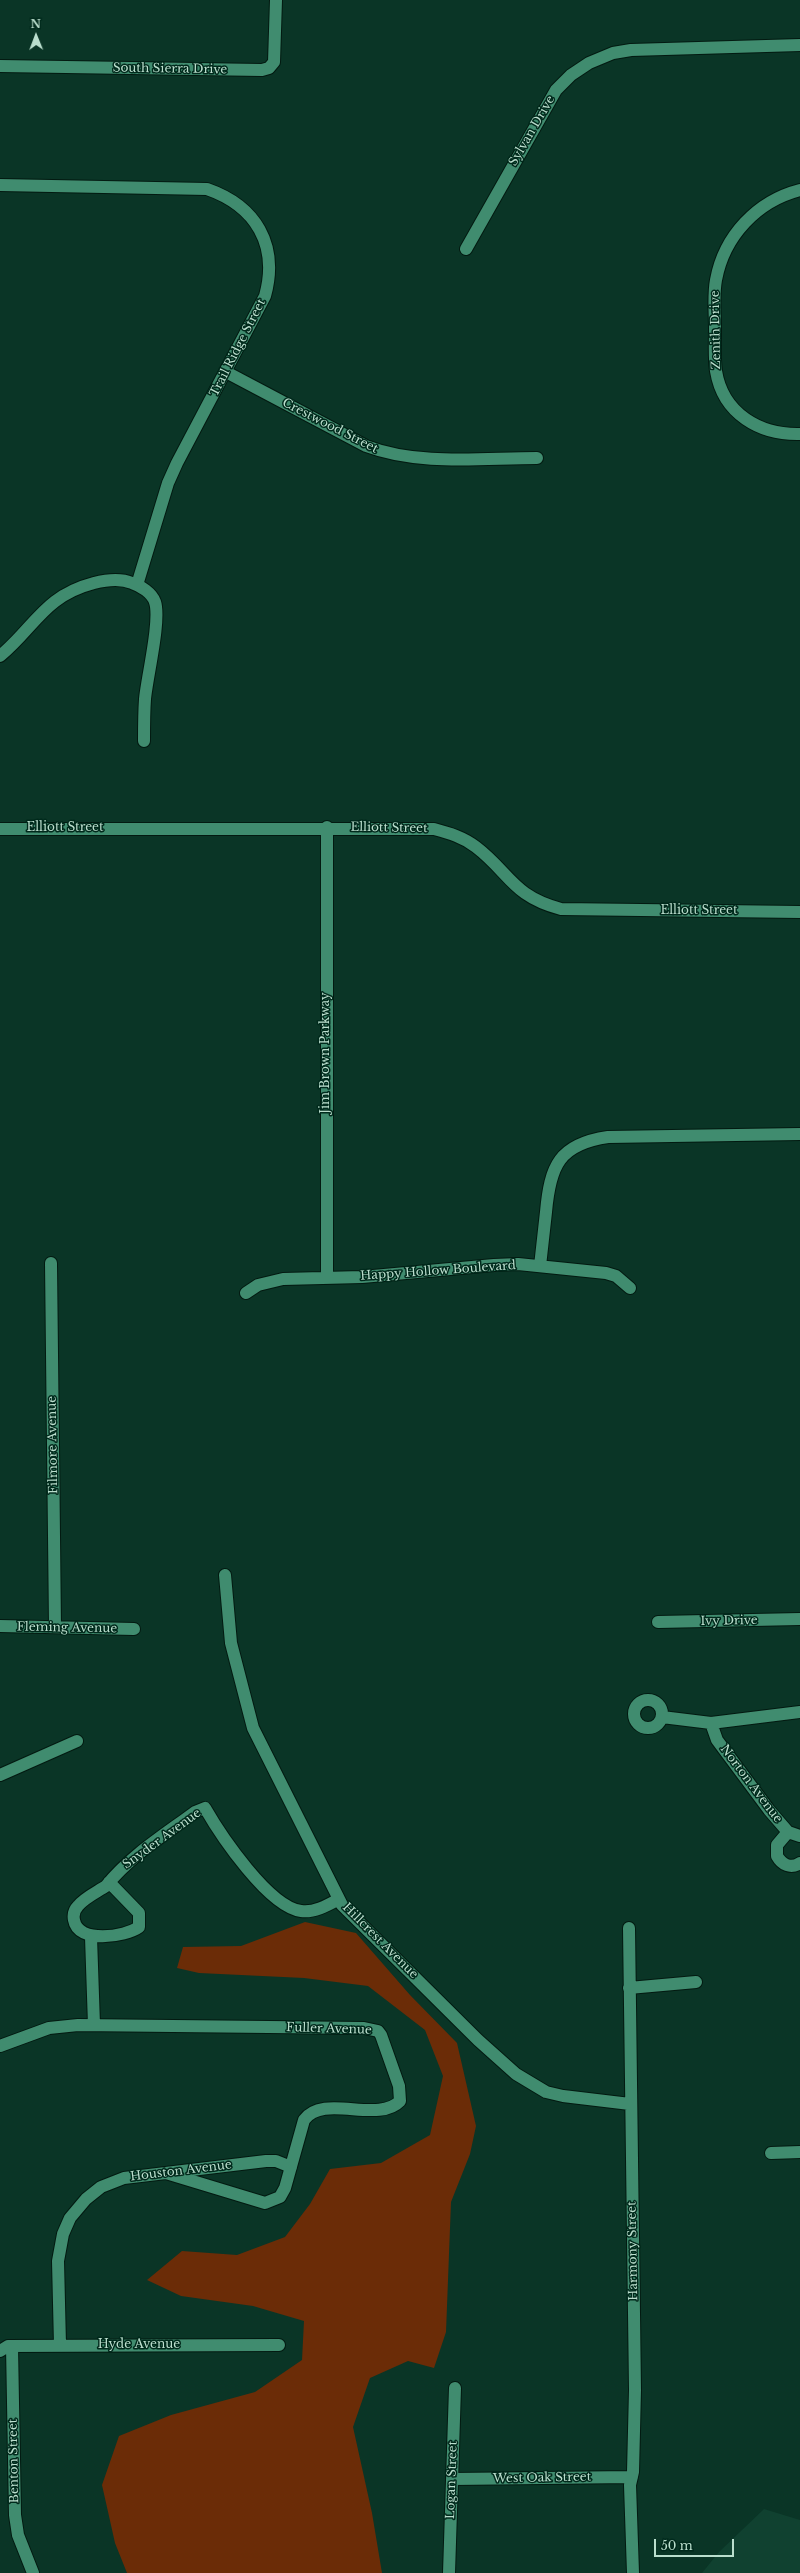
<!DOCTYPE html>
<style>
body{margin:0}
#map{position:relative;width:800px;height:2573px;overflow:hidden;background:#0a3526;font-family:"Libre Baskerville",serif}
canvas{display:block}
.north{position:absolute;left:16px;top:16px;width:40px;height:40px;-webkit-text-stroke:3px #002a1c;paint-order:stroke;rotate:359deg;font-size:11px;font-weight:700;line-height:16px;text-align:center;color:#badecd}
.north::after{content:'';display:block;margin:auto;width:14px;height:18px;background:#badecd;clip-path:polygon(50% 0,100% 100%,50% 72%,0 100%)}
.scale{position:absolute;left:654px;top:2539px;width:80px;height:18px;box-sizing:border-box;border:2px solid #badecd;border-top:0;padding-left:5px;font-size:12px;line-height:14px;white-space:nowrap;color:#badecd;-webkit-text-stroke:3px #002a1c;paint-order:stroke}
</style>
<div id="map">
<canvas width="800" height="2573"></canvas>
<div class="north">N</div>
<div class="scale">50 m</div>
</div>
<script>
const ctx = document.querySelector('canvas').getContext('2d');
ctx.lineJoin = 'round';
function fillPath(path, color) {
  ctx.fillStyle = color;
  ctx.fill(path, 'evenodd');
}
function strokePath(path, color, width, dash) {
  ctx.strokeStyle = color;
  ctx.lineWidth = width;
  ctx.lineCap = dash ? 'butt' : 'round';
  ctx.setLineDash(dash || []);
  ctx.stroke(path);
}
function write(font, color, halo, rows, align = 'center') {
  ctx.font = font + ' "Libre Baskerville",serif';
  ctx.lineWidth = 3;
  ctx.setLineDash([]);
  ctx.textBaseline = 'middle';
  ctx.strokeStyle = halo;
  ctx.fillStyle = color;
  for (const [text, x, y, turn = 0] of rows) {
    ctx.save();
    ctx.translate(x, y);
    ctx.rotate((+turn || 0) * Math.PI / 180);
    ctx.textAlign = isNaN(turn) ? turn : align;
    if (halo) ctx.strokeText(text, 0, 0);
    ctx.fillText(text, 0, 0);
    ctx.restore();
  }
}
fillPath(new Path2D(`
 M 764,2509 L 800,2520 L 800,2573 L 702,2573 L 719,2552 Z`), '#104130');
fillPath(new Path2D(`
 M 305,1922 L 356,1933 L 410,1995 L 457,2043 L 476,2126 L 470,2154 L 451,2202 L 446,2332 L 434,2368 L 408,2361 L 370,2378 L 353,2427 L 372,2513 L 382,2573 L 127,2573 L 115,2543 L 102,2485 L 119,2436 L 171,2415 L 255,2392 L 302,2360 L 304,2321 L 253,2306 L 181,2296 L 147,2280 L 182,2251 L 237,2255 L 285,2237 L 310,2204 L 330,2169 L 381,2163 L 430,2135 L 443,2076 L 425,2030 L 368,1986 L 304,1978 L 199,1973 L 177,1968 L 183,1947 L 241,1946 Z`), '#6b2c07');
const minor = new Path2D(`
 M 0,66 L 262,70 L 269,68 L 274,62 L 276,0
 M 0,185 L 207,189 C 256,206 279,245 265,296 L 177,463 L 168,483 L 137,585
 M 800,190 C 757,201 724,236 716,280 C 713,296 715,313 715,329 C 715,343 714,358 716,371 C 723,414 760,435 800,434
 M 466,249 L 556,90 L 571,75 L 589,63 L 613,53 L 631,50 L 800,45
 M 226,372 L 366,446 C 419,466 481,458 537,458
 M 0,656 C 35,627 44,596 94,583 C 106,580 120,578 132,583 C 141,586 152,593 155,602 C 161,620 147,677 145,699 C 144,713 144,727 144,741
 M 327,827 L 327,1278
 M 0,829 L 434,829 C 449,833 463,837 476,847 C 510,873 512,896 561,909 L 800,912
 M 51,1263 L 55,1627
 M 540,1266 C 542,1248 544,1230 546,1212 C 550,1166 559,1144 608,1137 L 800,1134
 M 246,1293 L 258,1285 L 283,1279 L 362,1277 L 494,1265 L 518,1264 L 606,1273 L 616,1276 L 630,1288
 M 225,1575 L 231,1643 L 253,1728 L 342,1905 L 478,2040 L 516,2074 L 546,2092 L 563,2096 L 630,2104
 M 658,1622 L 800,1619
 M 0,1626 L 134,1629
 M634 1714a14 14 0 1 1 28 0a14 14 0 1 1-28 0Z
 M 662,1717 L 711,1723 L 800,1712
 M 711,1723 L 717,1740 L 769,1810 L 788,1832 L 800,1836
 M 0,1775 L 77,1741
 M 788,1832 L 777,1845 L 777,1856 C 782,1865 791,1869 800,1863
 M 109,1882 L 139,1913 L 139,1927 C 125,1937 78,1944 74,1920 C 73,1915 74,1910 78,1906 C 84,1898 97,1892 106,1886 C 130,1856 164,1835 195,1812 L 205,1808 C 221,1836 269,1907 301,1911 C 314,1913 328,1905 339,1899
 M 629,1928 L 635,2390 L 633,2472 L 630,2485 L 633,2573
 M 91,1937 L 94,2025
 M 629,1988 L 696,1982
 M 0,2046 L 49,2028 L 78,2025 L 364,2028 L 378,2031 L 381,2035 L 399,2086 L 400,2101 C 378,2124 323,2093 304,2120 L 285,2188 L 280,2197 L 265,2203 L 166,2173
 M 771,2153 L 800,2152
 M 60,2345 L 58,2261 L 63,2234 L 70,2218 L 86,2199 L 101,2187 L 124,2178 L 266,2161 L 276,2161 L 291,2167
 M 12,2346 L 15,2515 L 18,2535 L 33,2573
 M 0,2351 L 8,2346 L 279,2345
 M 452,2479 L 632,2477
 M 449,2573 L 455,2388`);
strokePath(minor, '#031a11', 14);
strokePath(minor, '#408c6f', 12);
write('12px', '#badecd', '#002a1c', [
 ["South Sierra Drive",170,69,1],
 ["Sylvan Drive",532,131,-60],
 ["Zenith Drive",716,330,-91],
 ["Trail Ridge Street",238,348,-63],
 ["Crestwood Street",330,426,27],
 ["Elliott Street",65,828],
 ["Elliott Street",389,828,1],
 ["Elliott Street",699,911],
 ["Jim Brown Parkway",326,1053,-90],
 ["Happy Hollow Boulevard",438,1271,-4],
 ["Filmore Avenue",53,1445,-91],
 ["Ivy Drive",729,1621,-1],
 ["Fleming Avenue",67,1628,1],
 ["Norton Avenue",751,1784,53],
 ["Snyder Avenue",162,1839,-36],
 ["Hillcrest Avenue",380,1941,45],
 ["Fuller Avenue",329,2029,2],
 ["Houston Avenue",181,2171,-7],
 ["Harmony Street",633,2251,-91],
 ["Hyde Avenue",139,2345],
 ["Benton Street",14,2461,-91],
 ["West Oak Street",542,2478,-1],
 ["Logan Street",452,2480,-88]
]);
</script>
